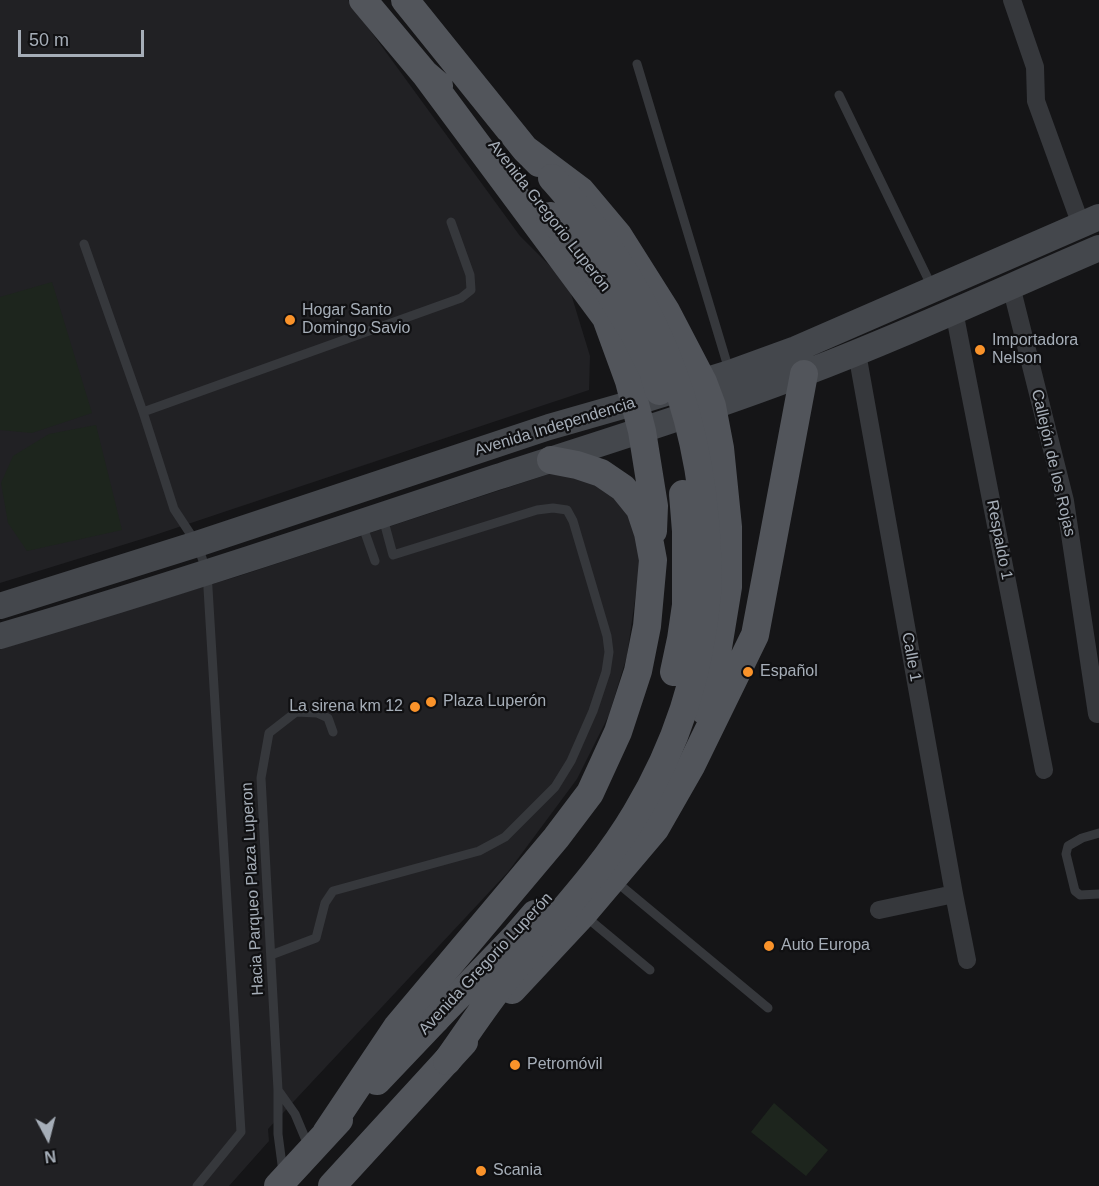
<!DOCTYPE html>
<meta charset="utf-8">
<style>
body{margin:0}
#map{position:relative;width:1099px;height:1186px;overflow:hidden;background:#151517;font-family:Arial,sans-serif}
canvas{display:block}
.north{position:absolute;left:18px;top:1108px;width:60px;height:60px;-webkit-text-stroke:4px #101012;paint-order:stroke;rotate:173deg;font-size:16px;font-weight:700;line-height:24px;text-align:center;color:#a6aeb8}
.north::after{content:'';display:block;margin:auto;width:21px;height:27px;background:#a6aeb8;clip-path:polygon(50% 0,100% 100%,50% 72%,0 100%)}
.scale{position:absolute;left:18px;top:30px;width:126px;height:27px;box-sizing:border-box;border:3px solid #a6aeb8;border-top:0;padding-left:8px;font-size:18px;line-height:21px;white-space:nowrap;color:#a6aeb8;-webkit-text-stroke:4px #101012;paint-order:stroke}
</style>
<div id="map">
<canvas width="1099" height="1186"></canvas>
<div class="north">N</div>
<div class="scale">50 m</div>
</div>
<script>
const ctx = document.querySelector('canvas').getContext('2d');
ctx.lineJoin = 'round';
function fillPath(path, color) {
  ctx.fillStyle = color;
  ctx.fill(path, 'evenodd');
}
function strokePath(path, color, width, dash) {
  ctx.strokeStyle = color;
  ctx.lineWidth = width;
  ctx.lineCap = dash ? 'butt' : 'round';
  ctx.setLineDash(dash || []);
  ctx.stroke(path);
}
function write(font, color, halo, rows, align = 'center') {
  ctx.font = font + ' Arial,sans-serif';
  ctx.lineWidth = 4.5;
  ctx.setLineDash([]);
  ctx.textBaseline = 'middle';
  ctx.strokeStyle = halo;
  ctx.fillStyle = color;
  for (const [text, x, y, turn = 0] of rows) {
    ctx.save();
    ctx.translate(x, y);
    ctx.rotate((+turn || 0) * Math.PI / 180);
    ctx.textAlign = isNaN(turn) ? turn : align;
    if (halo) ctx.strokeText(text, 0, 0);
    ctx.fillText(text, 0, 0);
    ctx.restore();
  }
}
fillPath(new Path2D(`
 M 0,0 L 348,0 L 520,236 L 568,284 L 590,356 L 589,390 L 155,535 L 0,583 Z
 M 549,474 L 569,475 L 598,484 L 621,501 L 639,537 L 640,564 L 627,656 L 609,715 L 577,779 L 508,872 L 268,1129 L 269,1141 L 229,1186 L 0,1186 L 0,649 L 242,575 Z`), '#212124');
fillPath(new Path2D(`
 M 52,282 L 92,413 L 32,433 L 0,430 L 0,297 Z
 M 96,425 L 122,530 L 27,551 L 8,523 L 1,483 L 13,456 L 49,434 Z
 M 774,1103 L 828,1150 L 806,1176 L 751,1132 Z`), '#1d251d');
strokePath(new Path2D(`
 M 637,64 L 729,370
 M 839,95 L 932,287
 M 84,244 L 143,412 L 174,509 L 197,544 L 207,572 L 241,1132 L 197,1186
 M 143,412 L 461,298 L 471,290 L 470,275 L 451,222
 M 362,524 L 375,561
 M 1099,833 L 1082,838 L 1068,846 L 1066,854 L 1075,891 L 1080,895 L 1099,894
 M 614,880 L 768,1008
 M 585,916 L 650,970
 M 271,955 L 316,938 L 325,903 L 333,891 L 479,851 L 505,837 L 555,787 L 571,761 L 593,711 L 606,672 L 609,652 L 607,636 L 573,521 L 567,510 L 553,508 L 537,510 L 393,555 L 383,518
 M 278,1090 L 295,1114 L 308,1145
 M 283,1172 L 278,1134 L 278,1090 L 261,778 L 269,733 L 296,712 L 317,713 L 328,718 L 333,732`), '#36383c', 9);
strokePath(new Path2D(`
 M 1012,0 L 1035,67 L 1036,101 L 1081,225
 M 1011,286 L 1065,501 L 1097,714
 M 954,311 L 1044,770
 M 857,353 L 954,894 L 967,960
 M 879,910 L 954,894`), '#36383c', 18);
strokePath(new Path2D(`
 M 0,606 L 197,544 L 549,427 L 640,401 L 730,373 L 796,349 L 1099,217
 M 0,636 C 167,587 332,532 497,477 C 599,444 702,412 802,374 C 903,336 1001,290 1099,248`), '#44474c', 26);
strokePath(new Path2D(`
 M 363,0 L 425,74 L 439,86
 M 405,0 L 525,149 L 539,163
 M 425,74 L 606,318 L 629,381 L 642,431 L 654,506 L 653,531
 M 525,149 L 581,191 L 618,235 L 666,311 L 703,382 L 712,406 L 720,448 L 728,527 L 728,587 L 713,678 L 705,711
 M 512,990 L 583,914 L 655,829 L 691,766 L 755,635 L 804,374
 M 377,1081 L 436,1019
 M 326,1133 L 397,1027 L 556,838 L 590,793 L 618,732 L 638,671 L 647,626 L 653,560 L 648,533 L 640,509 L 623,488 L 601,473 L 577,465 L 551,460
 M 278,1186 L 339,1120
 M 332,1186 L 464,1042`), '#52555b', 28);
strokePath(new Path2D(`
 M 550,216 L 598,274 L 635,335 L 653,371 L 659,391
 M 674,672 L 681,639 L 686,605 L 686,531 L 683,494
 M 436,1019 L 516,936 L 535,914
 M 447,1061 C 467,1033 485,1005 506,979 C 549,924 600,874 636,813 C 676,747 700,672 707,595 C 709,570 707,545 705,520 C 699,453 683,388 654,327 C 638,292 617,258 594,228 C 581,211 566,194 552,178`), '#52555b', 28);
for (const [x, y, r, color] of [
 [290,320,6,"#fa932a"],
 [980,350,6,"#fa932a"],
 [748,672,6,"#fa932a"],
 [431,702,6,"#fa932a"],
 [415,707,6,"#fa932a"],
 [769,946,6,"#fa932a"],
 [515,1065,6,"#fa932a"],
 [481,1171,6,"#fa932a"]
]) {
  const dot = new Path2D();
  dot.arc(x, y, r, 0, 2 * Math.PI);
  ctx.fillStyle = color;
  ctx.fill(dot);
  strokePath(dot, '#101012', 2);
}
write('16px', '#a6aeb8', '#101012', [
 ["Avenida Gregorio Luperón",549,216,52],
 ["Avenida Independencia",555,427,-17],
 ["Callejón de los Rojas",1053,463,77],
 ["Respaldo 1",999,540,79],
 ["Calle 1",911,657,80],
 ["Hacia Parqueo Plaza Luperon",253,889,-93],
 ["Avenida Gregorio Luperón",486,964,-47]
]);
write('16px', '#a6aeb8', '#101012', [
 ["Hogar Santo",302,311],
 ["Domingo Savio",302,329],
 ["Importadora",992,341],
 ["Nelson",992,359],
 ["Español",760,672],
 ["Plaza Luperón",443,702],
 ["La sirena km 12",403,707,"right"],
 ["Auto Europa",781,946],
 ["Petromóvil",527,1065],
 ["Scania",493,1171]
], 'left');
</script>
